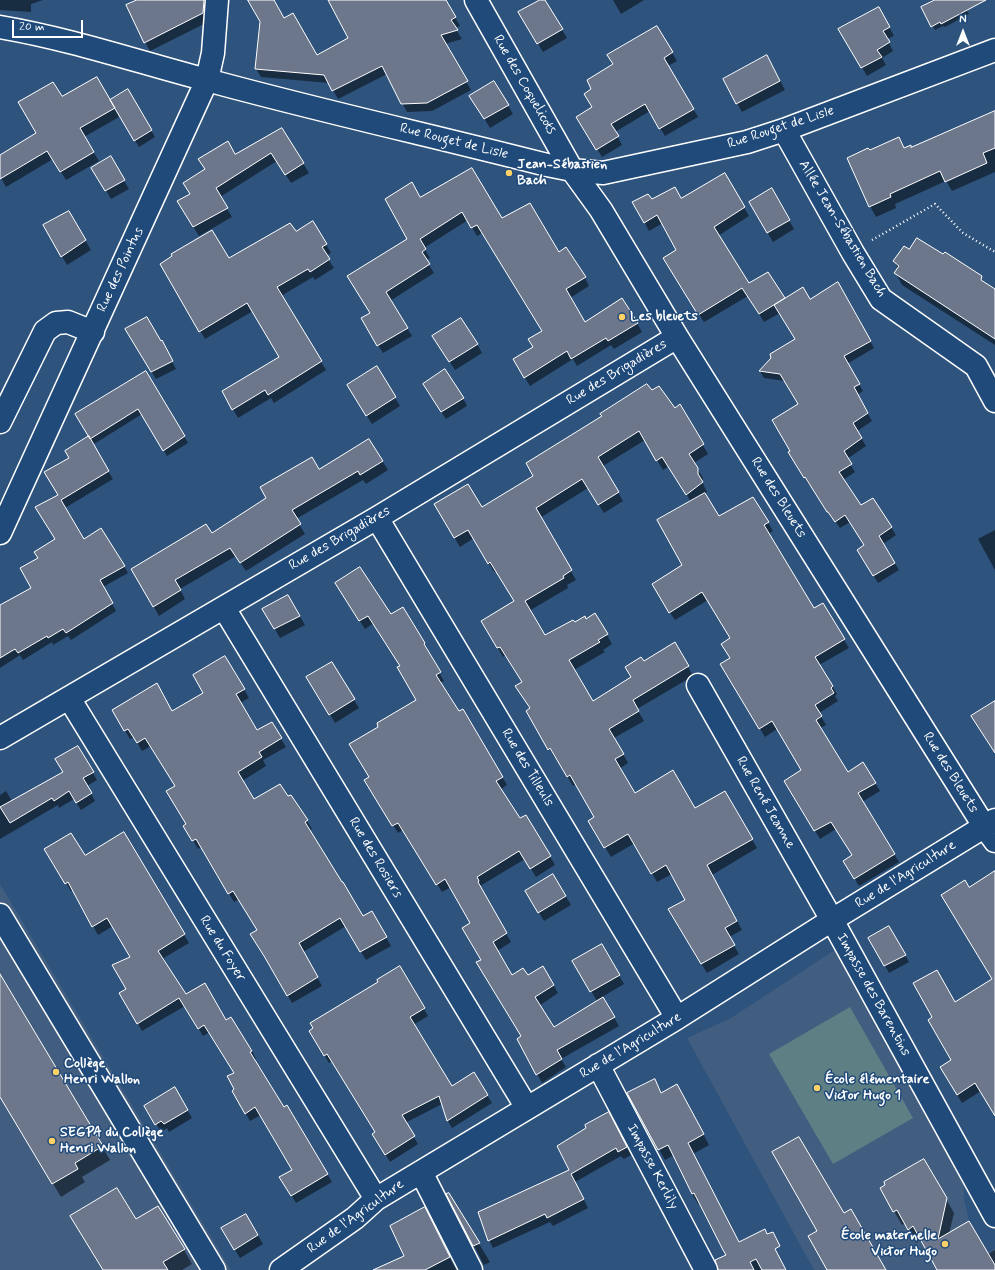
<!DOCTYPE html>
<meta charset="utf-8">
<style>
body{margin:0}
#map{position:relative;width:995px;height:1270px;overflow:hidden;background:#2e537d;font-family:Mynerve,sans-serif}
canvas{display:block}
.north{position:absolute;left:943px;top:12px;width:40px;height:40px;-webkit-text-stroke:3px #1f4a7a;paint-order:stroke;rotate:0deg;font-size:11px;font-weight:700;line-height:16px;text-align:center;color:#fff}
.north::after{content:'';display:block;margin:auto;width:14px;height:18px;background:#fff;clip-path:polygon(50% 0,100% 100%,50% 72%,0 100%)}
.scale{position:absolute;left:12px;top:20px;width:71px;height:18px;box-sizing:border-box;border:2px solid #fff;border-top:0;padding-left:5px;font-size:12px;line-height:14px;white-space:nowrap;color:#fff;-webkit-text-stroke:3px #1f4a7a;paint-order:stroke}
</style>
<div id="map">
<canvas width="995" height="1270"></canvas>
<div class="north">N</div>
<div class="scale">20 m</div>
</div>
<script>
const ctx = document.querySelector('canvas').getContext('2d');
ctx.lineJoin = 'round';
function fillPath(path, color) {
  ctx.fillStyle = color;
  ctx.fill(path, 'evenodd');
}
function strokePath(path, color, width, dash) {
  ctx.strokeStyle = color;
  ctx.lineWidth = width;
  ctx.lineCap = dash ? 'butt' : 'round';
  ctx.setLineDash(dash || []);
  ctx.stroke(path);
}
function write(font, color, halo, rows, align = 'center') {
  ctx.font = font + ' Mynerve,sans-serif';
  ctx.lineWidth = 3;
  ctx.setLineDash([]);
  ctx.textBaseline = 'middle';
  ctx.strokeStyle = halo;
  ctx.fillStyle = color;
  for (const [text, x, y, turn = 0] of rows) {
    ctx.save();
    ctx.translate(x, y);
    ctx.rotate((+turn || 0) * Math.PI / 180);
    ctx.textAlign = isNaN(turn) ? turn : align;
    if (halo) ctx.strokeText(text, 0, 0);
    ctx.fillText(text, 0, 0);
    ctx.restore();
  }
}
fillPath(new Path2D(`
 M 0,884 L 132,1105 L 231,1270 L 0,1270 Z
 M 838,948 L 964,1165 L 964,1199 L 969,1221 L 988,1252 L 995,1249 L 995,1270 L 814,1270 L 687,1038 L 731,1018 Z`), '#415e81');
fillPath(new Path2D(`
 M 850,1007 L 913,1118 L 833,1164 L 769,1054 Z`), '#5e7f83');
fillPath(new Path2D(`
 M 0,0 L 43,0 L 31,4 L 31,12 L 0,10 Z
 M 139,0 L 210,0 L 208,22 L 150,51 L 145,42 Z
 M 250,0 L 274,0 L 284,19 L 317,57 L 349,39 L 340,0 L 445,0 L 460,26 L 455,28 L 462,39 L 445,44 L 471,90 L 432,111 L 407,112 L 387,74 L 338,99 L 329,83 L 261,77 L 256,69 L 261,21 Z
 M 542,0 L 544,0 L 567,38 L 543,52 L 520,13 Z
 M 613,0 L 644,0 L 621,14 Z
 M 937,0 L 961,0 L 969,14 L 945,27 L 943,26 L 935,30 L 923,8 Z
 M 883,16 L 894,36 L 887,39 L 893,51 L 882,58 L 886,65 L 867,76 L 840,30 Z
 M 657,28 L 677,61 L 668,66 L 698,117 L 665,136 L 650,111 L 615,132 L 622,145 L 602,157 L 578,117 L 594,108 L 593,89 L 614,65 Z
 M 772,65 L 785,90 L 742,112 L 737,103 Z
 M 494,82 L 513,114 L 490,128 L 476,105 Z
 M 127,91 L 155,137 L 139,147 L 117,109 L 115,110 L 119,117 L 84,137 L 99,161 L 66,180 L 53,159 L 6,187 L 0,176 L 0,156 L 38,133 L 62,97 L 114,108 Z
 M 994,111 L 995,111 L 995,172 L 952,191 L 946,181 L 895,204 L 896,208 L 876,217 L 870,206 L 870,151 L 911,148 L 993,113 Z
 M 282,129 L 309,173 L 291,183 L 277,161 L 220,197 L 232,217 L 199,236 L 178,202 L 191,194 L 206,170 Z
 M 110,157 L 129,189 L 111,199 L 93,168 Z
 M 724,174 L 749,216 L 718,236 L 749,285 L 768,273 L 784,300 L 810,300 L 837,284 L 874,348 L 847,364 L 863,391 L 857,395 L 872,421 L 857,431 L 866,446 L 847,459 L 855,472 L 843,480 L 860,507 L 873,499 L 896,535 L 883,544 L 899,570 L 878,583 L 858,550 L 865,546 L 850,522 L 840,528 L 833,518 L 832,519 L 810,484 L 809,485 L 790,452 L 791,451 L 799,404 L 785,381 L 764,378 L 760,371 L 796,339 L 780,313 L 764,322 L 748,296 L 704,322 L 669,267 L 678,250 L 663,223 L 649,231 L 634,202 L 681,199 Z
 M 771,189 L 794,229 L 773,242 L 750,202 Z
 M 420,198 L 502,219 L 559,253 L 585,278 L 589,286 L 570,298 L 585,324 L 637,323 L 642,332 L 614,349 L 611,345 L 577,366 L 573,359 L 530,386 L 514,360 L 534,348 L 543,331 L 482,233 L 477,236 L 468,220 L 424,248 L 430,258 L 426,260 L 434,273 L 390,301 L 412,336 L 383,353 L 367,327 L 371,313 L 408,239 Z
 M 69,212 L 91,250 L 67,265 L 44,226 Z
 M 313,222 L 331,253 L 326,256 L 334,268 L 315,280 L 313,277 L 281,296 L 326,370 L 274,403 L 271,398 L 238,418 L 223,391 L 280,357 L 253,311 L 205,339 L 161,264 L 229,260 L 296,233 Z
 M 909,251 L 981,277 L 985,284 L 995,290 L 995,345 L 902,285 L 896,273 L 898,268 L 894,261 Z
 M 126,330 L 166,350 L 176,369 L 156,379 Z
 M 477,344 L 482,353 L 455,370 L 439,345 Z
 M 377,368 L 400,406 L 372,424 L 353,394 Z
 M 146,372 L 188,443 L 167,456 L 142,414 L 94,444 L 76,414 Z
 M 428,392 L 463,398 L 467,406 L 446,419 Z
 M 652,392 L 675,409 L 680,406 L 708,454 L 694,463 L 703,478 L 703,484 L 707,492 L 704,494 L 718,518 L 753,498 L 773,531 L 768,534 L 814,609 L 822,604 L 849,648 L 819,665 L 837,694 L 835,696 L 838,701 L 819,713 L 826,725 L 820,728 L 848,773 L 875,783 L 880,791 L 862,802 L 899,862 L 859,886 L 844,861 L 853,856 L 836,829 L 820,839 L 785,781 L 802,771 L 777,729 L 765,737 L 722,664 L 731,659 L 731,639 L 708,600 L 675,620 L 657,593 L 683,566 L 691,502 L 669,466 L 663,470 L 645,440 L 603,466 L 623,501 L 604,513 L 588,488 L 540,518 L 576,580 L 567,585 L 568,588 L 529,611 L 545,636 L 586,620 L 595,614 L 612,644 L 603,650 L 605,652 L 574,670 L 593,702 L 632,677 L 643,662 L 675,643 L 693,676 L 637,709 L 644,721 L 614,738 L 628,763 L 619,769 L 635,794 L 695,809 L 724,792 L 757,848 L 712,875 L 742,930 L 729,937 L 739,954 L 707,973 L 669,910 L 687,900 L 672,874 L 657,882 L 635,843 L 611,857 L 589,821 L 596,817 L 576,784 L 573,786 L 556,757 L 555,758 L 527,711 L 531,709 L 522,695 L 523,682 L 506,655 L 503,657 L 483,622 L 515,602 L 497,571 L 494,572 L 474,538 L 460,547 L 435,505 L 481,509 L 535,477 Z
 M 88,438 L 113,479 L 65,508 L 84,540 L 124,566 L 128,573 L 103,587 L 116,611 L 71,640 L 68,636 L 53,645 L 52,642 L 23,660 L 20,655 L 0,668 L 0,606 L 32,588 L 39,558 L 56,540 L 60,500 L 71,458 Z
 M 369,440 L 388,470 L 366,484 L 363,480 L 296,519 L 305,534 L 246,571 L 236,556 L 180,589 L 185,599 L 159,616 L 133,570 L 211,534 Z
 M 995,530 L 995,570 L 978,539 Z
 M 341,592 L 391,616 L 403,609 L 429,652 L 428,653 L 444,681 L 440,683 L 458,713 L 462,710 L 507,785 L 501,789 L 519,819 L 526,816 L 555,865 L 536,877 L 525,859 L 480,886 L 483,890 L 482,891 L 511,942 L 497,951 L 512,977 L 528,976 L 543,967 L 558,993 L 539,1006 L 553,1028 L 597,1001 L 573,961 L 601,945 L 624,984 L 602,997 L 619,1026 L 561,1059 L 566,1067 L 542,1083 L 518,1039 L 522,1037 L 482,960 L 471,923 L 451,887 L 442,892 L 403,830 L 398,833 L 371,788 L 370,777 L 380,727 L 418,700 L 401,666 L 374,623 L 365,629 Z
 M 288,597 L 305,625 L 280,638 L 264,610 Z
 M 225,657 L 249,698 L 240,703 L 257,732 L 271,723 L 286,747 L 263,760 L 266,766 L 242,781 L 254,800 L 288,798 L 291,796 L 312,829 L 309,831 L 362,917 L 371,912 L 391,946 L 366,960 L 346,926 L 303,952 L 322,986 L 292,1003 L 269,963 L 258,931 L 239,899 L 234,902 L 202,847 L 198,849 L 185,826 L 187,825 L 176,786 L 151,746 L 142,751 L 134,737 L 130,739 L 113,710 L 172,712 L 204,693 Z
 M 313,686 L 354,700 L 359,708 L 335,723 Z
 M 78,747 L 97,780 L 87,786 L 95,801 L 81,810 L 74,799 L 59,808 L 58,805 L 0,839 L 0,795 L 6,791 L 12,801 L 64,773 Z
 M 123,834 L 189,943 L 162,959 L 186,995 L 226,1021 L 231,1018 L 252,1051 L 256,1059 L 254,1060 L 283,1109 L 287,1107 L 332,1182 L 296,1203 L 281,1178 L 293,1170 L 261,1115 L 250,1121 L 233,1091 L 236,1089 L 235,1073 L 210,1032 L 203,1036 L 185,1006 L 142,1031 L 121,994 L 127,990 L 131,957 L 113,926 L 98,935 L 74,890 L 71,891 L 50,857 L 85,857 Z
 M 553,875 L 571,905 L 544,921 L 526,891 Z
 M 995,884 L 995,1115 L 981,1091 L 962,1103 L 946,1076 L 952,1060 L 955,1003 L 993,980 L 969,888 Z
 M 889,927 L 909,962 L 889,973 L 870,938 Z
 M 399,968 L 428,1016 L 413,1025 L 451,1087 L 473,1073 L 492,1103 L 452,1128 L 448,1121 L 442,1104 L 405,1123 L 418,1144 L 390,1162 L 373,1134 L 376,1132 L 332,1061 L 329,1063 L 310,1031 Z
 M 0,976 L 110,1160 L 82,1177 L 85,1182 L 61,1197 L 0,1096 Z
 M 654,1080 L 662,1094 L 683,1096 L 709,1145 L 693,1154 L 739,1243 L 783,1270 L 719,1270 L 727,1255 L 701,1203 L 698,1204 L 692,1194 L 674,1155 L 665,1160 L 656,1144 Z
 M 174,1089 L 192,1118 L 169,1132 L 167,1128 L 161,1132 L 146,1106 Z
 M 613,1122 L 631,1155 L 624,1159 L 621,1156 L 575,1182 L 588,1208 L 553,1226 L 550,1222 L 493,1248 L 489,1240 L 571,1171 Z
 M 924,1160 L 954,1213 L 949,1234 L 988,1254 L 995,1250 L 995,1270 L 939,1270 L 921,1239 L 916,1243 L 906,1223 L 902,1225 L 881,1188 Z
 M 449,1194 L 490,1262 L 484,1265 L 448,1195 Z
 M 246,1215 L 263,1244 L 240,1258 L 222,1229 Z
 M 429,1216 L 456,1270 L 376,1270 L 406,1256 Z
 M 135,1220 L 184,1250 L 192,1264 L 182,1270 L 104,1270 Z`), '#0007');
const building = new Path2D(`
 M 137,0 L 204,0 L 203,13 L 144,43 L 126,5 Z
 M 248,0 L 274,0 L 284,18 L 293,13 L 317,55 L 348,38 L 328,0 L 446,0 L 456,17 L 451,20 L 458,30 L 441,35 L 468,81 L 427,103 L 401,104 L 382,66 L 332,91 L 324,75 L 255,69 L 260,22 Z
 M 540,0 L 545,0 L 563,29 L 537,44 L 518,12 Z
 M 935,0 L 986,0 L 941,24 L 940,22 L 931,27 L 921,7 Z
 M 879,7 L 890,27 L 883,31 L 890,42 L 877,50 L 882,57 L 861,68 L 838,29 Z
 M 657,26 L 673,52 L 664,58 L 694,109 L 659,129 L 645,104 L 611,124 L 619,136 L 596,150 L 576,117 L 592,107 L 584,94 L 591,89 L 587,80 L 613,64 L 607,55 Z
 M 767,55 L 780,81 L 736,104 L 723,79 Z
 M 97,77 L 115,108 L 80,128 L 94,152 L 60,172 L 47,151 L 0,179 L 0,155 L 36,133 L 18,102 L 53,82 L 62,96 Z
 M 494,81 L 509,105 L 484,119 L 469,96 Z
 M 128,89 L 152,130 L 134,141 L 110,100 Z
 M 995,111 L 995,148 L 983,153 L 987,163 L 945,182 L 940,171 L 890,194 L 891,197 L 869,207 L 847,158 L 868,148 L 870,150 L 899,137 L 904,148 L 911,145 L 911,147 Z
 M 282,128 L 304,163 L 285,175 L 271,153 L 216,188 L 228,208 L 193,227 L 177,201 L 190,194 L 183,183 L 205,169 L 198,159 L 228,141 L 235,154 Z
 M 111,156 L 125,180 L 105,191 L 91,168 Z
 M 472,168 L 502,218 L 530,203 L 559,252 L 566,247 L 586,277 L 566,289 L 585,322 L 622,298 L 638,323 L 608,341 L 606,338 L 571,359 L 567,351 L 524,378 L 513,359 L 533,347 L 528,339 L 542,331 L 477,225 L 471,228 L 462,212 L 420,239 L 426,249 L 422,252 L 430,264 L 386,292 L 408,328 L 377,346 L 361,318 L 370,313 L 347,276 L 407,239 L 385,199 L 412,182 L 420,197 Z
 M 725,173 L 745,207 L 714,227 L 749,283 L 768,272 L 785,298 L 759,314 L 742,288 L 698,315 L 663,258 L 676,250 L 657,215 L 644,223 L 632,202 L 648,194 L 652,199 L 675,187 L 681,198 Z
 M 772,188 L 790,220 L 767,233 L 749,202 Z
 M 69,211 L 86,240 L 61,257 L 43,225 Z
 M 313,221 L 327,244 L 322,247 L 330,259 L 310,272 L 308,269 L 277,287 L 322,361 L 268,395 L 265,390 L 232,410 L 222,391 L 279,357 L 247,303 L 199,332 L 160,264 L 172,256 L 171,254 L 212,230 L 229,258 L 290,223 L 296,231 Z
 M 917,238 L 943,254 L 945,252 L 982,276 L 981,280 L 995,289 L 995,339 L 894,273 L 899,266 L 893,261 L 904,246 L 909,249 Z
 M 838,282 L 871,341 L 844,356 L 860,384 L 854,387 L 868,413 L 853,423 L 862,438 L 844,451 L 852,464 L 839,472 L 861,505 L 873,498 L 892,527 L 879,536 L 895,563 L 873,576 L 857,550 L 864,545 L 845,515 L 835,522 L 828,512 L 827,512 L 805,477 L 804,478 L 788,452 L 790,451 L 772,420 L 798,404 L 780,374 L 759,371 L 771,358 L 770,354 L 795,339 L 774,305 L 803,287 L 810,299 Z
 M 147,317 L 161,341 L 162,340 L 173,361 L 151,372 L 125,329 Z
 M 461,318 L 478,344 L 449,362 L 432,336 Z
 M 377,366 L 396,397 L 366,416 L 347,385 Z
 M 445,369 L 464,398 L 441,412 L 423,384 Z
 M 146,371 L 185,436 L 163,451 L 138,409 L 90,439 L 75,414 Z
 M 647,384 L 652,390 L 659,386 L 675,408 L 680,404 L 704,444 L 689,454 L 698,468 L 698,474 L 703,482 L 686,495 L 662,457 L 656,461 L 639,431 L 598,457 L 619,492 L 598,505 L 582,479 L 536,508 L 572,570 L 563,576 L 564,578 L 525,601 L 545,635 L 573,620 L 575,622 L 585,616 L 586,619 L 595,613 L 608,634 L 598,640 L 600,642 L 569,660 L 593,701 L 631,677 L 625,667 L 641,657 L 644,661 L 675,642 L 689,666 L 633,700 L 639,711 L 609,729 L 624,754 L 615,759 L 635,793 L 673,770 L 695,808 L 725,791 L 753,839 L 707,865 L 737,921 L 725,928 L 735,945 L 701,964 L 668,909 L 685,900 L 666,865 L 651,874 L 628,834 L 604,848 L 588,821 L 594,817 L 570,775 L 567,777 L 550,748 L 548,750 L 526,711 L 530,708 L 515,686 L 522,682 L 500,647 L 497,648 L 481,621 L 514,601 L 490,562 L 488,564 L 468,530 L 454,538 L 434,504 L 468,484 L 482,507 L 533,476 L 526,463 L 602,416 L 600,414 Z
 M 89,436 L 109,471 L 61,500 L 84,539 L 101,528 L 125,566 L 100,580 L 113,603 L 66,633 L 63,629 L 48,638 L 47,636 L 18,653 L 15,649 L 0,658 L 0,605 L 31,588 L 20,568 L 38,558 L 34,552 L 55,539 L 35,507 L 58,495 L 44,472 L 69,458 L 65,451 Z
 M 369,439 L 383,461 L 360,475 L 358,471 L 292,510 L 301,524 L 240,563 L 230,548 L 175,580 L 181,590 L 153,607 L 131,569 L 206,524 L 212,533 L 266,498 L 260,487 L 312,457 L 319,469 Z
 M 705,493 L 719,516 L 753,497 L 769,522 L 764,525 L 814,608 L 823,603 L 845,639 L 815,657 L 833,686 L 831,688 L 834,693 L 815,705 L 822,716 L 816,720 L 848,772 L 863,762 L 876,783 L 858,793 L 895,854 L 854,879 L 843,861 L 852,855 L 831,822 L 814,831 L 784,781 L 801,770 L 772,721 L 759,729 L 720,664 L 730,658 L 721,644 L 730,638 L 702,592 L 669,613 L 652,584 L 682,565 L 657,520 Z
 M 360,567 L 391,614 L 403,607 L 425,643 L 424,644 L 441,672 L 436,675 L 459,711 L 463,709 L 503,777 L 496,781 L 520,818 L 526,815 L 551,856 L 530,869 L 519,851 L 477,877 L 479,881 L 478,882 L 507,933 L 493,942 L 512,975 L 523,968 L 528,975 L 543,966 L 554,985 L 535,997 L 554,1027 L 603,997 L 615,1017 L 557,1050 L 562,1059 L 536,1075 L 517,1039 L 521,1036 L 476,962 L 481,960 L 462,928 L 470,923 L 445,879 L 436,885 L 398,823 L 392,826 L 364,780 L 369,777 L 349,744 L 378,727 L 377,723 L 416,700 L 397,667 L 400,666 L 368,616 L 359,621 L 335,583 Z
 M 288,595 L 300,616 L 274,629 L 262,609 Z
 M 225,656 L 245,689 L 236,694 L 257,730 L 272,722 L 282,738 L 259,752 L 262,757 L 238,772 L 254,799 L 280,784 L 288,796 L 291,795 L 308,820 L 305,822 L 342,882 L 343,882 L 363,916 L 372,911 L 387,937 L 360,952 L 340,918 L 299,943 L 318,977 L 287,996 L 264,956 L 250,934 L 257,930 L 233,891 L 228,894 L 196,839 L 192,841 L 183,826 L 186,824 L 166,791 L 175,786 L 145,738 L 137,743 L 128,729 L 124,731 L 112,710 L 157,683 L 172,711 L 203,693 L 193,675 Z
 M 332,662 L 355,699 L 329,715 L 306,677 Z
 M 995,701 L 995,753 L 971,716 Z
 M 78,746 L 94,772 L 83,778 L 92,793 L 76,803 L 69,791 L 54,801 L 52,798 L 10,823 L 0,807 L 63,772 L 55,759 Z
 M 124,832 L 185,934 L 158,951 L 186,994 L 205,983 L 226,1020 L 231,1017 L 252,1051 L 250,1052 L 284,1107 L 287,1105 L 328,1174 L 291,1196 L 279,1177 L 292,1170 L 255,1107 L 245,1114 L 232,1091 L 234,1089 L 227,1076 L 234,1073 L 204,1025 L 198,1029 L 179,998 L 137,1024 L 119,993 L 126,989 L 112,965 L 130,957 L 107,918 L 92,927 L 68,882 L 65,884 L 44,849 L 71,833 L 85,855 Z
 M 995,871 L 995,1116 L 975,1083 L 957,1095 L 940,1067 L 951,1060 L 928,1020 L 932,1017 L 913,983 L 937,970 L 955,1002 L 992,979 L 941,895 L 965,880 L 969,887 Z
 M 553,874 L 566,896 L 538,913 L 525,891 Z
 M 889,926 L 906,955 L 884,966 L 868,938 Z
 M 602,944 L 620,975 L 590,992 L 572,961 Z
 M 400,966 L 425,1008 L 410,1017 L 452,1086 L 474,1072 L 488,1095 L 447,1121 L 439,1096 L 402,1115 L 415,1136 L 385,1155 L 372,1134 L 375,1132 L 327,1054 L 324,1056 L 309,1031 L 313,1028 L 310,1023 L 378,982 L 377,980 Z
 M 0,974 L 103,1146 L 75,1163 L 78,1169 L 52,1184 L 0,1097 Z
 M 655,1079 L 661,1093 L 677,1084 L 704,1134 L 688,1143 L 739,1242 L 765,1229 L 767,1234 L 773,1232 L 780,1246 L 775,1249 L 786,1270 L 762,1270 L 756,1259 L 750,1262 L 754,1270 L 718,1270 L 715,1260 L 726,1255 L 723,1250 L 694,1193 L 692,1194 L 668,1145 L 658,1150 L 627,1093 Z
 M 175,1087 L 188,1110 L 164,1124 L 161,1121 L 155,1125 L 144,1106 Z
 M 609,1112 L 627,1147 L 618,1152 L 616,1148 L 571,1174 L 584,1199 L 547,1218 L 545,1214 L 488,1241 L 478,1212 L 569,1170 L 557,1146 L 586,1128 L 585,1125 Z
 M 799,1137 L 844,1213 L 851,1209 L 886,1270 L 827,1270 L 808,1236 L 817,1231 L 772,1152 Z
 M 924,1159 L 947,1198 L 938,1239 L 969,1221 L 995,1265 L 995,1270 L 937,1270 L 913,1226 L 908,1230 L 897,1210 L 893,1212 L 880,1188 L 885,1185 L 884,1182 Z
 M 117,1188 L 136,1219 L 158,1206 L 185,1249 L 163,1262 L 168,1270 L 103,1270 L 70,1216 Z
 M 449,1193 L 480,1243 L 473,1246 L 446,1194 Z
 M 425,1207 L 450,1257 L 425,1270 L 373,1270 L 404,1256 L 390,1226 Z
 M 246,1214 L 258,1235 L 234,1250 L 221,1228 Z`);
fillPath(building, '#6c778b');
strokePath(building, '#fff', 1);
const minor = new Path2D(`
 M 476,0 L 572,170 L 601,210 L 677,337 L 984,826 L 995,841
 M 0,27 C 71,39 138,62 207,80 C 320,111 434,136 547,165 L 572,170 L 603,173 L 747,142 L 784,130 L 995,50
 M 784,130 L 853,253 L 881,299 L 976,366 L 995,401
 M 0,422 L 45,331 L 56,323 L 68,322 L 93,332
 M 377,518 L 677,1018
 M 0,533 L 207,80 L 213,53 L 217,0
 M 224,608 L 527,1108
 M 698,685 L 832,920 L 995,1216
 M 69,698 L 376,1199
 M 0,738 L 377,518 L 677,337
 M 0,915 L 214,1270
 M 598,1065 L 706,1270
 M 421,1172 L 471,1270
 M 281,1270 L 355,1218 L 376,1199 L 677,1018 L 832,920 L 995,820`);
strokePath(minor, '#fff', 25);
strokePath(new Path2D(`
 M 872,240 L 935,204 L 963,233 L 995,252`), '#fff', 2.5, [1, 3]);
strokePath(minor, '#1f4a7a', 22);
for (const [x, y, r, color] of [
 [509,173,4,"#ffd166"],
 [622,317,4,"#ffd166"],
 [56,1072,4,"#ffd166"],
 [817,1088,4,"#ffd166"],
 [52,1141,4,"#ffd166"],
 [945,1244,4,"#ffd166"]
]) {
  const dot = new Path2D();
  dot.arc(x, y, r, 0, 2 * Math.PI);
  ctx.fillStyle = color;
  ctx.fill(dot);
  strokePath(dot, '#1f4a7a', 1.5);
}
write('14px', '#fff', '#1f4a7a', [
 ["Rue des Coquelicots",524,85,60],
 ["Rue Rouget de Lisle",781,128,-18],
 ["Rue Rouget de Lisle",454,142,14],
 ["Allée Jean-Sébastien Bach",842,229,59],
 ["Rue des Pointus",121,270,-65],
 ["Rue des Brigadières",617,373,-31],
 ["Rue des Bleuets",778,498,58],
 ["Rue des Brigadières",340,539,-30],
 ["Rue des Tilleuls",527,768,59],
 ["Rue des Bleuets",950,773,58],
 ["Rue René Jeanne",765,803,60],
 ["Rue des Rosiers",375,858,59],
 ["Rue de l'Agriculture",906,875,-32],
 ["Rue du Foyer",222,949,58],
 ["Impasse des Barentins",873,995,61],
 ["Rue de l'Agriculture",631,1046,-31],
 ["Impasse Kerlily",652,1167,62],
 ["Rue de l'Agriculture",356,1217,-36]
]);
write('bold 14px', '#fff', '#1f4a7a', [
 ["Jean-Sébastien",517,165],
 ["Bach",517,181],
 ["Les bleuets",630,317],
 ["Collège",64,1064],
 ["Henri Wallon",64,1080],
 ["École élémentaire",825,1080],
 ["Victor Hugo 1",825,1096],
 ["SEGPA du Collège",60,1133],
 ["Henri Wallon",60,1149],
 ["École maternelle",937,1236,"right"],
 ["Victor Hugo",937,1252,"right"]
], 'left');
</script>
